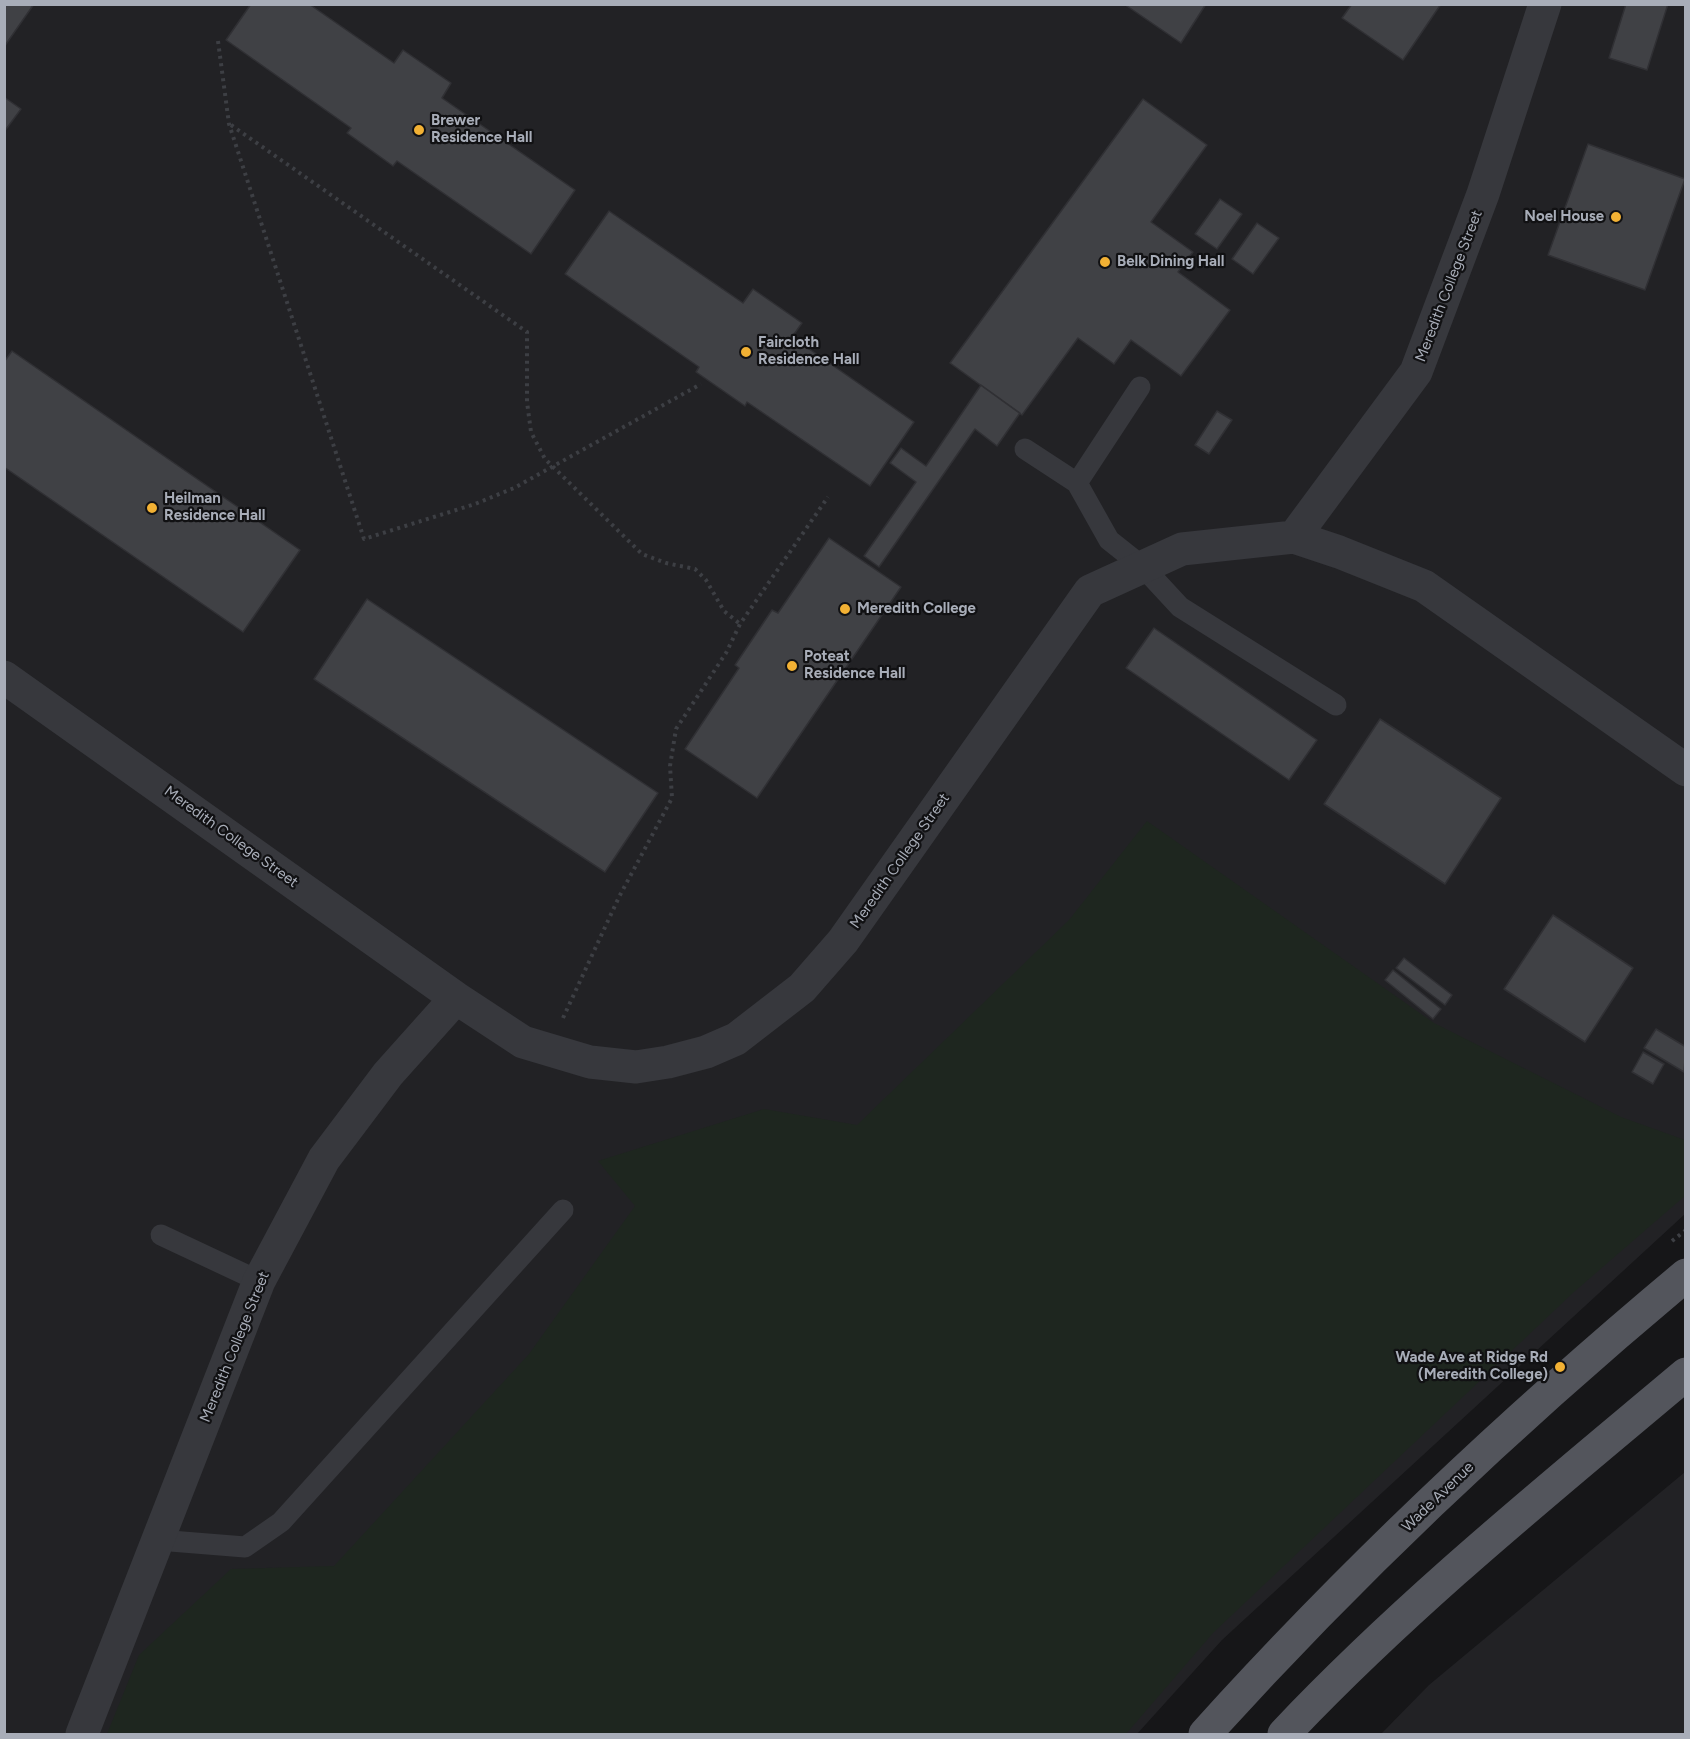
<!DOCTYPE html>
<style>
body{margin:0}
#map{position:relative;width:1690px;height:1739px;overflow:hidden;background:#161618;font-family:Figtree,sans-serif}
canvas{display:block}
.frame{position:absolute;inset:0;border:6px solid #a8adb8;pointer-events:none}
</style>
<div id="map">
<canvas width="1690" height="1739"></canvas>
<div class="frame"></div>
</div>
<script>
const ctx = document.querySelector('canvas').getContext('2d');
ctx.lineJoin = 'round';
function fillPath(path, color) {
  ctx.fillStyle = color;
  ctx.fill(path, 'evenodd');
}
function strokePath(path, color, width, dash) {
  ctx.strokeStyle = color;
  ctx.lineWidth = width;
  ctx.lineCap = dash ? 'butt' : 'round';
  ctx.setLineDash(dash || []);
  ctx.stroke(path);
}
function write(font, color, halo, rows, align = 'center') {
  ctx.font = font + ' Figtree,sans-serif';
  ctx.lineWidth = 4.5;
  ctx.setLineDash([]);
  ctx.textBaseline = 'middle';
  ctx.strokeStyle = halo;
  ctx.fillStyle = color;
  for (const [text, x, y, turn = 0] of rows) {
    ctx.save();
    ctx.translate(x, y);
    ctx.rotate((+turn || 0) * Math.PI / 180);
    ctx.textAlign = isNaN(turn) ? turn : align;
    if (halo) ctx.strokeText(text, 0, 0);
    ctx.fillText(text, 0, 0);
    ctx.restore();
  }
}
fillPath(new Path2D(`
 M 5,5 L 1685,5 L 1685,1214 L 1222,1640 L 1137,1734 L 5,1734 Z
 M 1685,1472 L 1685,1734 L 1381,1734 L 1429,1685 Z`), '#222225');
fillPath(new Path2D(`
 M 1147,821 L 1434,1023 L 1621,1117 L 1685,1140 L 1686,1195 L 1574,1292 L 1213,1633 L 1126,1734 L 107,1734 L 139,1655 L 231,1569 L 334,1566 L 529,1354 L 635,1206 L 598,1161 L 764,1109 L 857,1125 L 1069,920 Z`), '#1e261f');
const building = new Path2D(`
 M 4,4 L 34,4 L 4,47 Z
 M 251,4 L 309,4 L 394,63 L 403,50 L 451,83 L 442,98 L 575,190 L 531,254 L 397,161 L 393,166 L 347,133 L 351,128 L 226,40 Z
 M 1124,4 L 1206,4 L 1181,43 Z
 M 1352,4 L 1441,4 L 1403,60 L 1342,18 Z
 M 1626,4 L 1668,4 L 1647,70 L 1609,58 Z
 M 4,97 L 21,109 L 4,132 Z
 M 1143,99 L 1207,145 L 1151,222 L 1193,252 L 1178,272 L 1230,310 L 1181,376 L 1131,340 L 1114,364 L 1078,338 L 1022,415 L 950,363 Z
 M 1588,144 L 1685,179 L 1645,290 L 1548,255 Z
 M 1220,199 L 1242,214 L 1217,249 L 1195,234 Z
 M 609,211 L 743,303 L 753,289 L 802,323 L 792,337 L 914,422 L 870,486 L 747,402 L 745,406 L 696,372 L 699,367 L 565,274 Z
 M 1257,223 L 1279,238 L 1253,274 L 1232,259 Z
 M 12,351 L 300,550 L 243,632 L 4,467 L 4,362 Z
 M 981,385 L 1020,413 L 997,446 L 975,429 L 879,567 L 864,556 L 916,482 L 890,463 L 901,448 L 926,466 Z
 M 1217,411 L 1232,420 L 1209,454 L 1195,445 Z
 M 829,538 L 901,587 L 757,798 L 685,749 L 739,668 L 735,665 L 772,610 L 778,613 Z
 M 367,599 L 658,793 L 605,872 L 314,679 Z
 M 1154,628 L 1317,740 L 1289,780 L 1126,668 Z
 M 1380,719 L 1501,798 L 1445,884 L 1324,804 Z
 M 1553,915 L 1633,968 L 1585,1042 L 1504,989 Z
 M 1404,958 L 1452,995 L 1445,1005 L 1396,968 Z
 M 1393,970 L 1441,1009 L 1433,1019 L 1385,980 Z
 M 1656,1029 L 1686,1047 L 1684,1072 L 1644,1048 Z
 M 1643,1052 L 1664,1064 L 1653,1084 L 1632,1072 Z`);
fillPath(building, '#404145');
strokePath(building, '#303034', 1.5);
strokePath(new Path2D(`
 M 218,41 L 229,124 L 364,539 L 475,504 L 514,488 L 701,384
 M 231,125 L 527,332 L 527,402 L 531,432 L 545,459 L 642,554 L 666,563 L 695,569 L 706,580 L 724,611 L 740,624
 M 563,1018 L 619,897 L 672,798 L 670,766 L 676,729 L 726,653 L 740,624 L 828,497
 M 1672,1241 L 1686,1230`), '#3d3f44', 4, [3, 4.5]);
strokePath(new Path2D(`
 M 1025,449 L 1077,483 L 1109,540 L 1143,567 L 1180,607 L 1336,705
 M 1077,483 L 1140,387
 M 161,1235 L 259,1281
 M 158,1540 L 245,1547 L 281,1522 L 563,1210`), '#37383d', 21);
strokePath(new Path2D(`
 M 1294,537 L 1416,372 L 1483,194 L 1545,4
 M 4,677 L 456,998 L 523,1042 L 590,1062 L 636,1067 L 668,1062 L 706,1052 L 736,1039 L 802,988 L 843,941 L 1090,591 L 1182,549 L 1294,537 L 1339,552 L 1424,586 L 1686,770
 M 82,1734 L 259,1281 L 324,1159 L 388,1074 L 456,998`), '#37383d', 33);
strokePath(new Path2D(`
 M 1205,1734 C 1353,1570 1516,1417 1686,1275
 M 1284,1734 C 1408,1603 1548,1490 1686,1374`), '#53555c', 33);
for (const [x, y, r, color] of [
 [419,130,6,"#f2b134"],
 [1616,217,6,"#f2b134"],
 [1105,262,6,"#f2b134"],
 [746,352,6,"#f2b134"],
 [152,508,6,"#f2b134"],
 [845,609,6,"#f2b134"],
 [792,666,6,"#f2b134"],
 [1560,1367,6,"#f2b134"]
]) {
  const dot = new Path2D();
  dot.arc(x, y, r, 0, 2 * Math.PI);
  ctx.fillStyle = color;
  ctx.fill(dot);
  strokePath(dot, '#111113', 2);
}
write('bold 15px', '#a8adb8', '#111113', [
 ["Brewer",431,121],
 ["Residence Hall",431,138],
 ["Noel House",1604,217,"right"],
 ["Belk Dining Hall",1117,262],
 ["Faircloth",758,343],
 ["Residence Hall",758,360],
 ["Heilman",164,499],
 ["Residence Hall",164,516],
 ["Meredith College",857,609],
 ["Poteat",804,657],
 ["Residence Hall",804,674],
 ["Wade Ave at Ridge Rd",1548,1358,"right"],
 ["(Meredith College)",1548,1375,"right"]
], 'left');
write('15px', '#a8adb8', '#111113', [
 ["Meredith College Street",1449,286,-69],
 ["Meredith College Street",231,837,36],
 ["Meredith College Street",900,861,-55],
 ["Meredith College Street",235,1347,-68],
 ["Wade Avenue",1438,1497,-44]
]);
</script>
